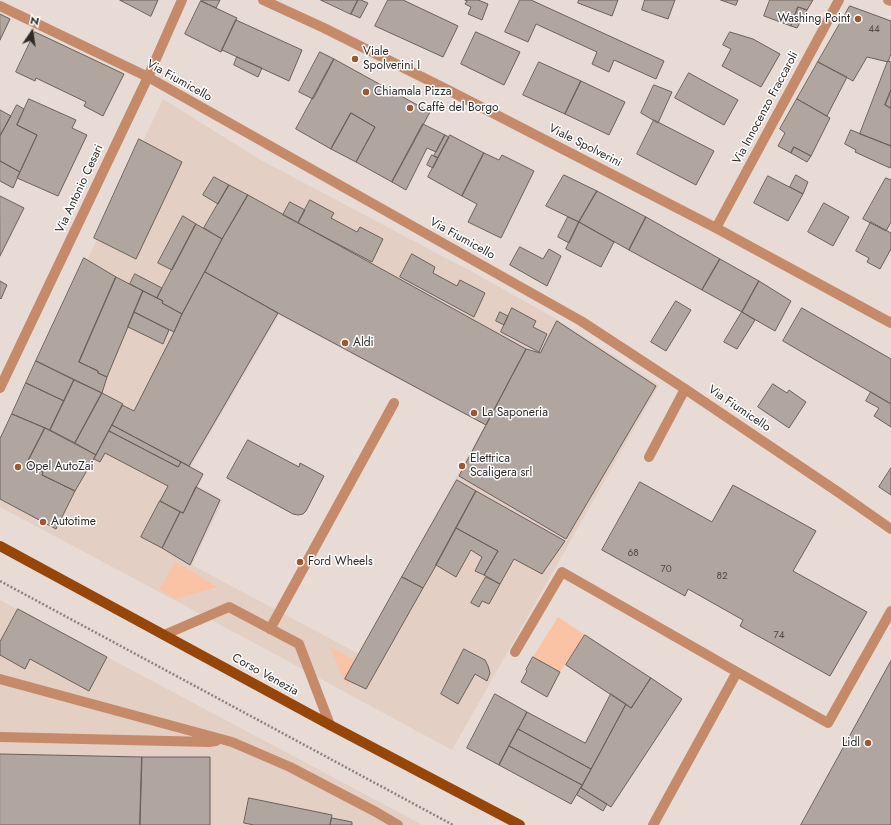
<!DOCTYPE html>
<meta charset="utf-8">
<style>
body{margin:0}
#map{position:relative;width:891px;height:825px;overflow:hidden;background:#e8dbd5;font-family:Jost,sans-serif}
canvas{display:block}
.north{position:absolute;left:12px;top:12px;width:40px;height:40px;-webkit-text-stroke:3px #fff;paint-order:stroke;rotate:13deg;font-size:11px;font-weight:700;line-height:16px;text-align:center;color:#2f2a28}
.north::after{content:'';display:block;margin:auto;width:14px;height:18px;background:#2f2a28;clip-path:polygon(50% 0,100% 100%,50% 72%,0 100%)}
</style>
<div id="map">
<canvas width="891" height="825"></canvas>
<div class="north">N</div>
</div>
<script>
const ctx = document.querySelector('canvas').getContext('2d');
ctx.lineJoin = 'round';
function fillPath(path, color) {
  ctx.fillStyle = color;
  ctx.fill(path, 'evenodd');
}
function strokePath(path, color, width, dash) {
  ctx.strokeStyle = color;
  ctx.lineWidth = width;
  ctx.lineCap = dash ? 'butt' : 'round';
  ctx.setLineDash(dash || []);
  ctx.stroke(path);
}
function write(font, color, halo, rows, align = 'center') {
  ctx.font = font + ' Jost,sans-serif';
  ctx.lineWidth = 3;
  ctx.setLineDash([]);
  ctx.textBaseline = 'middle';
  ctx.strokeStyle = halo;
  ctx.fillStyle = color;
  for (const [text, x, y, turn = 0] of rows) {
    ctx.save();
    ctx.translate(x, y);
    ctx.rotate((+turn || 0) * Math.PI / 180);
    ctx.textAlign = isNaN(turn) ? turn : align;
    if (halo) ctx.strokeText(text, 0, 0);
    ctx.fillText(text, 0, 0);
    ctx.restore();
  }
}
fillPath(new Path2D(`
 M 163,99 L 259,159 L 478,275 L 558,320 L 659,385 L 452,750 L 206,617 L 0,507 L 0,441 L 59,320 ZM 279,315 L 485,425 L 359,654 L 192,565 L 223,500 L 198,486 L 204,474 L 191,466 Z
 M 0,600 L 417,822 L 422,825 L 0,825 Z`), '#e3cfc4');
fillPath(new Path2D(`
 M 175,562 L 218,587 L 175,599 L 160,589 Z
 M 558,617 L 585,635 L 560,672 L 533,657 Z
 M 330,647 L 360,663 L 347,687 Z`), '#fac3a6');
const building = new Path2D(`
 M 120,0 L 158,0 L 151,16 Z
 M 202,0 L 220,0 L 216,8 L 201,1 Z
 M 321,0 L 358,0 L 351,14 Z
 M 358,0 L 361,0 L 368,3 L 360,18 L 351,14 Z
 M 388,0 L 403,0 L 458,26 L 443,57 L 375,26 Z
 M 465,0 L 478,0 L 488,4 L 482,20 L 468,14 L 471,7 L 465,4 L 467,1 Z
 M 520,0 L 531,0 L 664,61 L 656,79 L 614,60 L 609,72 L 592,64 L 597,52 L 536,24 L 528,42 L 505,32 Z
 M 579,0 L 618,0 L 612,16 L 578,3 Z
 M 645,0 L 675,0 L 668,19 L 642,10 Z
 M 721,0 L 738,0 L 736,5 Z
 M 770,0 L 813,0 L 807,10 L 798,7 L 791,26 L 764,16 Z
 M 201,1 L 237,18 L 221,52 L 185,34 Z
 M 850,6 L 891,21 L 891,54 L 888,62 L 867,57 L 853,81 L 818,62 Z
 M 798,7 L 807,10 L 797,28 L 791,26 Z
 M 0,14 L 10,19 L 0,40 Z
 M 236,20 L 302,50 L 289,81 L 222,50 Z
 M 35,32 L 124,74 L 103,116 L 84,106 L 86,102 L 36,78 L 35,81 L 16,72 Z
 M 476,32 L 520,52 L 504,85 L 461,64 Z
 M 730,32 L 753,39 L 780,54 L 761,87 L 722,66 L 731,49 L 723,45 Z
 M 320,52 L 334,59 L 313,99 L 299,92 Z
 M 237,57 L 262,68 L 258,77 L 234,65 Z
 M 334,59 L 430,112 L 392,182 L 356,162 L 375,127 L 351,113 L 331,149 L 296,129 Z
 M 888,61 L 891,62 L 891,90 L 885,105 L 891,108 L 891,146 L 860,134 Z
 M 539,62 L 581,81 L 565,114 L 523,95 Z
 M 818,62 L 847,77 L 827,116 L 797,99 Z
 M 689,73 L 738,100 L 724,125 L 675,98 Z
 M 581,81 L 625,102 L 609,135 L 565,114 Z
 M 654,85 L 672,92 L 658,123 L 641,113 Z
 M 891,90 L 891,108 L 885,105 Z
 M 29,99 L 76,120 L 72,128 L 87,135 L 58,196 L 17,178 L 37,135 L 17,125 Z
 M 797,99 L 830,118 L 811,156 L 794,147 L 791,153 L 778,146 L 785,133 L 780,129 Z
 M 17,105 L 24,109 L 17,125 L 37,135 L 20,172 L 0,161 L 0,136 Z
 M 0,110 L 11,116 L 0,136 Z
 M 351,113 L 375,127 L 356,162 L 331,149 Z
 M 654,120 L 714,151 L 696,185 L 637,154 Z
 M 423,124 L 445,135 L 436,152 L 427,148 L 406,190 L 392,182 Z
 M 851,130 L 891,146 L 891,166 L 890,168 L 855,152 L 856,150 L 845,144 Z
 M 445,135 L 449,137 L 438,158 L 434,156 Z
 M 450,135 L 484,153 L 462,196 L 428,177 Z
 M 139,139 L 182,162 L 136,259 L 94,238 Z
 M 794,147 L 811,156 L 807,162 L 791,153 Z
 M 484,153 L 499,160 L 502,155 L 534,171 L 501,238 L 468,222 L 477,204 L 462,196 Z
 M 432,155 L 438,158 L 433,168 L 427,165 Z
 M 0,161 L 20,172 L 13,188 L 0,181 Z
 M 564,175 L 597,191 L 579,222 L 546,206 Z
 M 796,175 L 808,182 L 803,194 L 790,187 Z
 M 768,176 L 803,194 L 788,221 L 754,203 Z
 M 214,177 L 229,185 L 218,204 L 203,195 Z
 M 886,178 L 891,180 L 891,222 L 886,231 L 863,219 Z
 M 229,185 L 248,195 L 222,239 L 204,228 Z
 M 597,191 L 646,217 L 629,250 L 579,222 Z
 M 248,195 L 526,349 L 486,425 L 278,313 L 205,272 L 222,239 Z
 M 0,196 L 24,208 L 0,256 Z
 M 310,200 L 334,213 L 331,218 L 357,232 L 360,227 L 383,239 L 372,262 L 298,223 Z
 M 290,202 L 305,210 L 298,223 L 283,215 Z
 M 824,203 L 849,217 L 833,246 L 808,232 Z
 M 183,216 L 196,224 L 172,270 L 158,263 Z
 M 568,217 L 579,222 L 569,243 L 558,237 Z
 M 646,217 L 720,259 L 702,290 L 629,250 Z
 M 579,222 L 614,242 L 601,267 L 566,249 Z
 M 871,222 L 891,233 L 891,249 L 880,269 L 867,262 L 869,258 L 856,251 Z
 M 196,224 L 222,239 L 182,314 L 162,303 L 163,301 L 157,298 Z
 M 520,247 L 543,259 L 549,249 L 561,256 L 547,286 L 510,265 Z
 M 412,254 L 435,267 L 433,273 L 457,286 L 460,280 L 485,293 L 474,317 L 400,277 Z
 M 84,258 L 116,277 L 79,362 L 98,371 L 98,373 L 107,377 L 102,393 L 36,361 Z
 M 720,259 L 759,281 L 742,312 L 702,290 Z
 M 205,272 L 278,313 L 189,466 L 112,425 L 122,405 L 134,411 L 174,332 L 182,314 Z
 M 135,274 L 162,288 L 157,298 L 130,284 Z
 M 116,277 L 143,291 L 107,377 L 98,373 L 98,371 L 79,362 Z
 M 0,281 L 7,285 L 1,299 L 0,298 Z
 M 759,281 L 791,301 L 775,331 L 742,312 Z
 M 143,291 L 163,301 L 162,303 L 182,314 L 174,332 L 134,312 Z
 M 676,301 L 691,310 L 666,351 L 651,342 Z
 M 512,308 L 536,321 L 533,327 L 547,334 L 539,352 L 501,332 Z
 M 802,308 L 891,359 L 891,404 L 783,341 Z
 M 134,312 L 169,330 L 163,344 L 128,327 Z
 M 500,312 L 508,316 L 504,325 L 496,321 Z
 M 742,312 L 755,320 L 737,349 L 724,342 Z
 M 557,321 L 656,386 L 566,539 L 459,476 L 526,349 L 540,353 Z
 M 36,361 L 74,380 L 64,401 L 26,383 Z
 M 74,380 L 102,393 L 75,443 L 50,430 Z
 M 26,383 L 64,401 L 50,430 L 12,414 Z
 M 773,384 L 787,393 L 789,390 L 806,402 L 789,428 L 758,407 Z
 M 871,392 L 891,404 L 891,427 L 874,416 L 879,408 L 866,401 Z
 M 102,393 L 123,404 L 96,455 L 75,443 Z
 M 12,414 L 45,428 L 27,463 L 43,472 L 42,475 L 75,491 L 56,529 L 0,499 L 0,439 Z
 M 112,425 L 181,462 L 178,467 L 109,431 Z
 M 45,428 L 96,455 L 75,491 L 42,475 L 43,472 L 27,463 Z
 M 109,431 L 178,467 L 181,462 L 203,474 L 183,513 L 160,501 L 168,486 L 105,453 L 100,462 L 94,459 Z
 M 248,440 L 299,467 L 300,463 L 324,476 L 306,511 L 303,514 L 298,515 L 293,514 L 227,478 Z
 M 891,468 L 891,495 L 879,487 Z
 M 457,480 L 476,491 L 434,569 L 423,588 L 402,577 Z
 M 640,482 L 712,522 L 733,485 L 816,531 L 793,571 L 867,612 L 830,676 L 740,626 L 743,620 L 688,589 L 685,596 L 602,550 Z
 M 196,487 L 220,500 L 190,565 L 162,548 L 180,512 L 183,513 Z
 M 476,491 L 565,541 L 542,574 L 514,559 L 500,584 L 484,575 L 498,551 L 456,528 Z
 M 160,501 L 180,512 L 162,548 L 141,537 Z
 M 456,528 L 498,551 L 484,575 L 475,571 L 482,557 L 471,550 L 456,577 L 436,565 Z
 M 402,577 L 423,588 L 366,689 L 345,679 Z
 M 486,577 L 500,584 L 489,604 L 482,601 L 479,607 L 471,603 Z
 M 18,609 L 107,657 L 89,691 L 30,659 L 25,669 L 0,655 L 0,642 Z
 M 585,635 L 651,678 L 631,708 L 566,665 Z
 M 464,649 L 485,660 L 488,666 L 490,673 L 487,681 L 475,674 L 458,704 L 441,694 Z
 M 533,657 L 560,672 L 547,697 L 521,682 L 527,671 L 526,670 Z
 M 891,661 L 891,825 L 801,825 Z
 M 651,678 L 682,699 L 611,807 L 581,788 L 626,704 L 631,708 Z
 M 495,694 L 527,712 L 499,765 L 467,748 Z
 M 611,694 L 626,704 L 591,769 L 518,729 L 527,712 L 585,743 Z
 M 518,729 L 591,769 L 582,785 L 509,746 Z
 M 509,746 L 582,785 L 571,804 L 499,765 Z
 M 0,754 L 142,757 L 140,825 L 0,825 Z
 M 142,757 L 210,757 L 210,825 L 140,825 Z
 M 581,788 L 607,804 L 603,811 L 577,795 Z
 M 249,798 L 332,815 L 330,825 L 254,825 L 244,823 Z
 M 332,818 L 352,822 L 352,825 L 330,825 Z`);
fillPath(building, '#b1a59f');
strokePath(building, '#6b605a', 1);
strokePath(new Path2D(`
 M 0,581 L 453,825`), '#8b827e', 2.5, [2, 2]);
strokePath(new Path2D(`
 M 649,457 L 685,389
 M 270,629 L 394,403
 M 164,635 L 229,607 L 299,644 L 330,725
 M 515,652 L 562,572 L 737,672 L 653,825
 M 737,672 L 828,723 L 891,611
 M 0,679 L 232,742 L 290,767 L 376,812 L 398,825
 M 0,737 L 209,742 L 216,741`), '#c48a6a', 10);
strokePath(new Path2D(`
 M 263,0 L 324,28 L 450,91 L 716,228 L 891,323
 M 888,0 L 891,1
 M 0,6 L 148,77 L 581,321 L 685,389 L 838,492 L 891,529
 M 716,228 L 839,0
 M 0,388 L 148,77 L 182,0`), '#c48a6a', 10);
strokePath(new Path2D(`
 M 0,546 L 330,725 L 520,825`), '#974609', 10);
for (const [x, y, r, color] of [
 [858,19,4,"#9e572e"],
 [355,59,4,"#9e572e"],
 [366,92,4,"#9e572e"],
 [410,108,4,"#9e572e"],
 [345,343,4,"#9e572e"],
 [474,413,4,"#9e572e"],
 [462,466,4,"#9e572e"],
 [18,467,4,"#9e572e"],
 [43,522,4,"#9e572e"],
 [300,562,4,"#9e572e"],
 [868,743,4,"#9e572e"]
]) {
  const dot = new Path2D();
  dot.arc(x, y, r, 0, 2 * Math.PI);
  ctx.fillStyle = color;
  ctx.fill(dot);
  strokePath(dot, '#fff', 1.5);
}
write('10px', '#504946', null, [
 ["44",874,30],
 ["68",633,554],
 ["70",666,570],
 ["82",722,577],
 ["74",779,636]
]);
write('12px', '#2f2a28', '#fff', [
 ["Washing Point",850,19,"right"],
 ["Viale",363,52],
 ["Spolverini I",363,66],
 ["Chiamala Pizza",374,92],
 ["Caffè del Borgo",418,108],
 ["Aldi",353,343],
 ["La Saponeria",482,413],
 ["Elettrica",470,459],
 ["Scaligera srl",470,473],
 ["Opel AutoZai",26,467],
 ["Autotime",51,522],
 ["Ford Wheels",308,562],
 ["Lidl",860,743,"right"]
], 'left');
write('12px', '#2f2a28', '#fff', [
 ["Via Fiumicello",179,81,29],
 ["Via Innocenzo Fraccaroli",766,108,-62],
 ["Viale Spolverini",585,146,27],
 ["Via Antonio Cesari",80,189,-65],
 ["Via Fiumicello",462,239,29],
 ["Via Fiumicello",739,409,34],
 ["Corso Venezia",265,675,29]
]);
</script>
